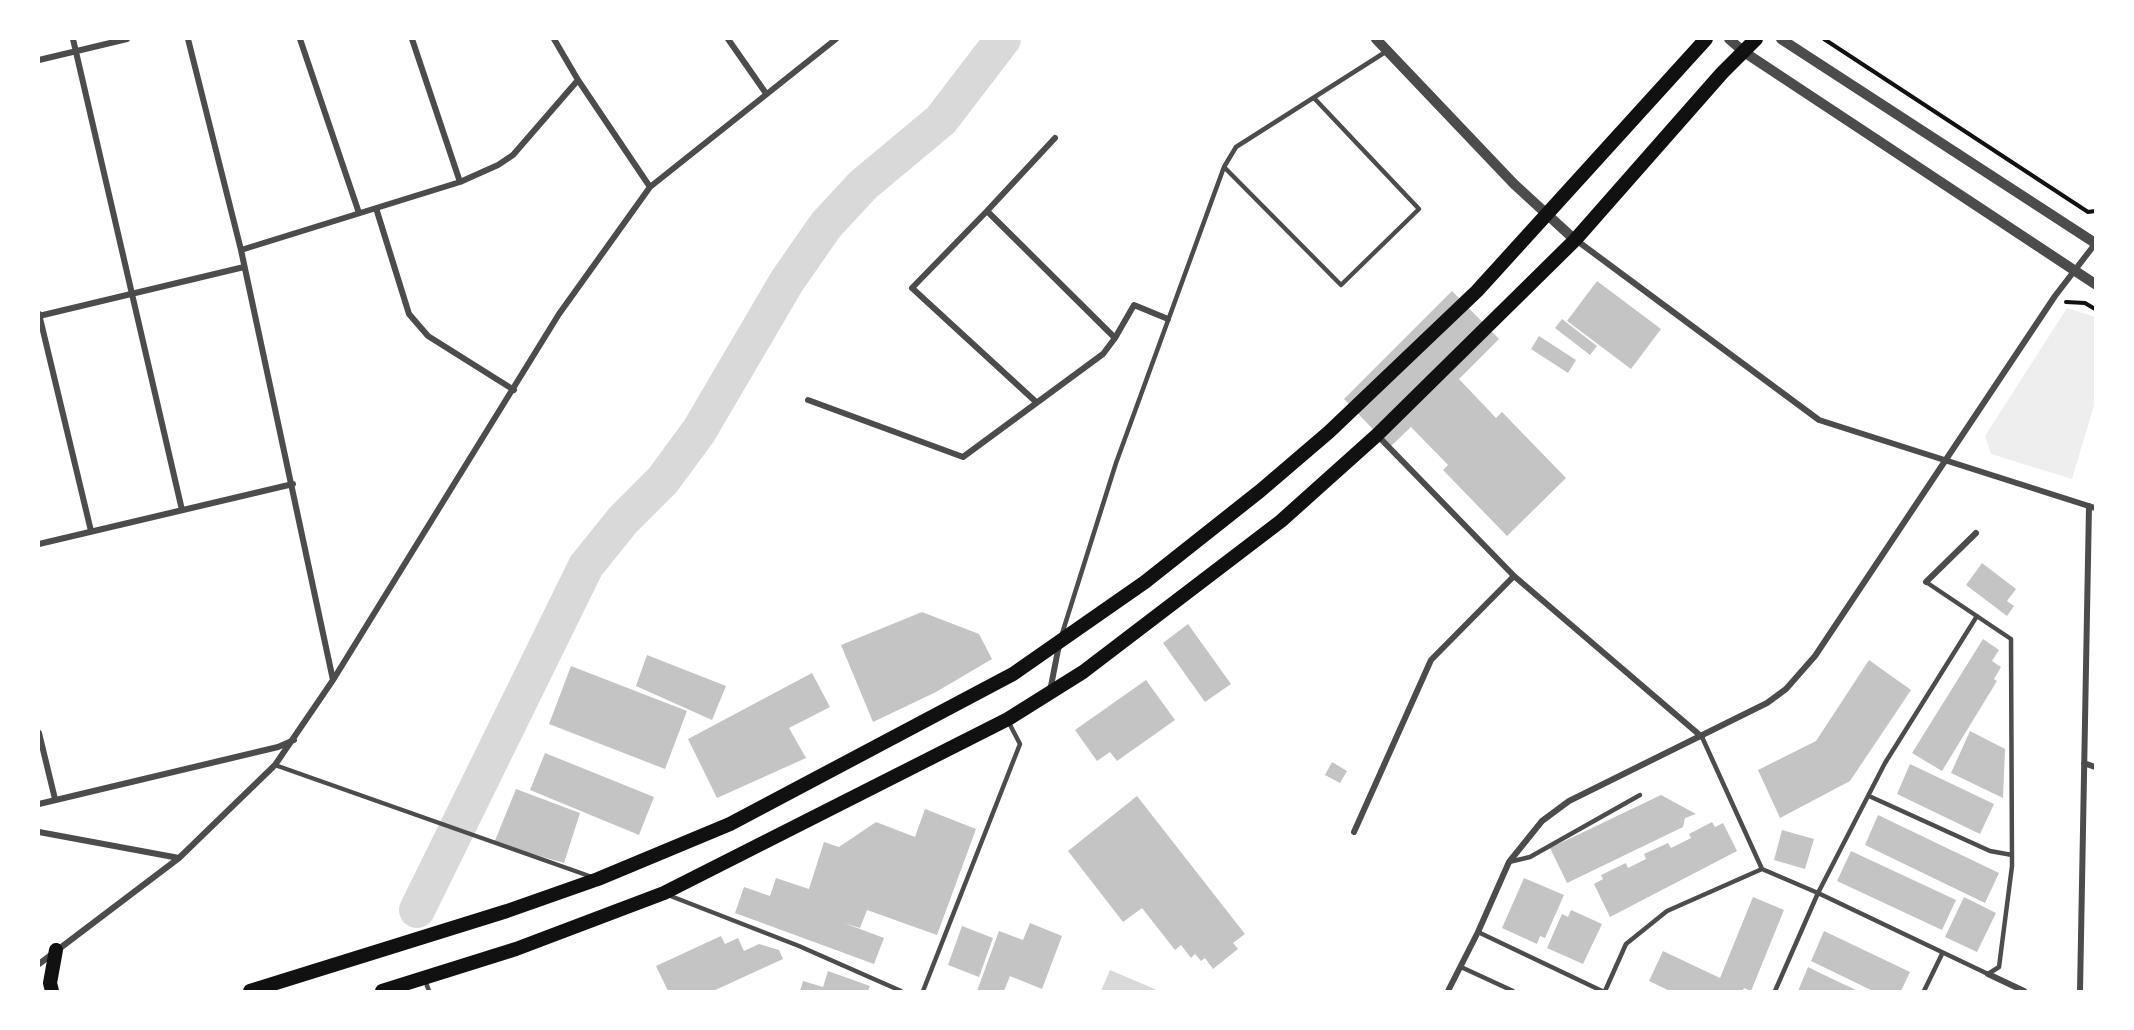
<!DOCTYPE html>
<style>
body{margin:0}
#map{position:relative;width:2134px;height:1030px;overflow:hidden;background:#fff;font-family:Quicksand,sans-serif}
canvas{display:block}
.frame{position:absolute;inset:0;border:40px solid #fff;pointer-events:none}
</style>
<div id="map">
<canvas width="2134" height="1030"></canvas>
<div class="frame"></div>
</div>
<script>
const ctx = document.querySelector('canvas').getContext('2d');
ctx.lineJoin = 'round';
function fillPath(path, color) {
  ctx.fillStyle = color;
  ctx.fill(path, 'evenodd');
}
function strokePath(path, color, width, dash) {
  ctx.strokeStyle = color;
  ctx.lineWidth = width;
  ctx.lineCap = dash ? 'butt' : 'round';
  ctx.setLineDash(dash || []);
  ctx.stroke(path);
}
fillPath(new Path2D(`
 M 2067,308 L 2095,317 L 2095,402 L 2072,479 L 1991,454 L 1985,436 Z`), '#eee');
fillPath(new Path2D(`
 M 1110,970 L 1159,991 L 1101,991 Z`), '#d9d9d9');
strokePath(new Path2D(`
 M 417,910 L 586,566 L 623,520 L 663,480 L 699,431 L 787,281 L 826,225 L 863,185 L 941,120 L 1003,39`), '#d9d9d9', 36);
fillPath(new Path2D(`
 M 1597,281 L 1661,329 L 1631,369 L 1567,321 Z
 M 1452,291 L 1499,339 L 1459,379 L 1496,418 L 1502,412 L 1566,478 L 1507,536 L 1443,470 L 1448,465 L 1411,427 L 1390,447 L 1344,399 Z
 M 1562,319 L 1597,346 L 1590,355 L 1555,328 Z
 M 1539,336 L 1576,360 L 1568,373 L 1531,349 Z
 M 1982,563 L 2016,589 L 2007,601 L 2014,606 L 2007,616 L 1966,585 Z
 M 922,612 L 979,634 L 992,659 L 936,692 L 873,722 L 841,645 Z
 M 1188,624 L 1231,684 L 1205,702 L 1163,643 Z
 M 1983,639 L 1999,650 L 1992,661 L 2001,667 L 1994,679 L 1997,681 L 1942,771 L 1912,753 Z
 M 647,655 L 726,686 L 712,720 L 636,686 Z
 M 1869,660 L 1911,690 L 1850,781 L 1780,818 L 1758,770 L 1816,741 Z
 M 571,666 L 687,711 L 665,769 L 549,724 Z
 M 812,673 L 830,707 L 789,728 L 806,758 L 717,798 L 688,739 Z
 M 1146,680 L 1175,720 L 1117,761 L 1110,752 L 1097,761 L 1075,730 Z
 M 1970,731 L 2005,749 L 2003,798 L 1951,773 Z
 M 545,753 L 654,797 L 639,835 L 530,790 Z
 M 1332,762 L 1347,771 L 1340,783 L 1325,775 Z
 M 1910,764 L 1994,804 L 1980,834 L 1897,794 Z
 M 516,789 L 580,813 L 564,863 L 494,843 Z
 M 1661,795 L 1696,814 L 1685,818 L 1683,827 L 1567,883 L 1550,848 Z
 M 1137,796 L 1245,934 L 1233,943 L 1238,949 L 1213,969 L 1205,958 L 1201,961 L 1195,954 L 1191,958 L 1181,945 L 1175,950 L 1142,908 L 1123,922 L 1068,851 Z
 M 925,809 L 976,829 L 937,935 L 867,910 L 860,928 L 844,923 L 884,938 L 874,964 L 735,913 L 744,887 L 770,896 L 776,878 L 809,889 L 824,842 L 839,847 L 876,822 L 915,837 Z
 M 1878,815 L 1999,873 L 1985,903 L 1865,845 Z
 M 1712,822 L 1715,827 L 1723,823 L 1737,851 L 1610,917 L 1594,884 L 1603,879 L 1601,875 L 1626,863 L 1628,868 L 1646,859 L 1644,854 L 1668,843 L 1671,848 L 1691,838 L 1689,834 Z
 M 1782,830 L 1814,839 L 1805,869 L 1774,860 Z
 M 1851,851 L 1956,900 L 1942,930 L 1837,881 Z
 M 1524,878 L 1564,895 L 1545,938 L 1540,936 L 1537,944 L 1502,928 Z
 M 1753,897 L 1784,910 L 1751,991 L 1744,988 L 1742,991 L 1670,991 L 1649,981 L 1663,951 L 1720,978 Z
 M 1964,897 L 1996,913 L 1977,952 L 1945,937 Z
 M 1571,910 L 1602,924 L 1583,964 L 1547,948 L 1562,914 L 1568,917 Z
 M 1030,923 L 1062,936 L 1042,989 L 1010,976 L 1004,991 L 977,991 L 999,931 L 1023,940 Z
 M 962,926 L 993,938 L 979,977 L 948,965 Z
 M 1824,931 L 1910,972 L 1901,991 L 1873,991 L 1811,961 Z
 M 721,936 L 725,944 L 738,938 L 744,951 L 759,944 L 779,950 L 783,959 L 713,991 L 668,991 L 656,966 Z
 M 1808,967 L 1820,973 L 1858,991 L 1798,991 Z
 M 828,971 L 870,986 L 868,991 L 800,991 L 803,981 L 823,987 Z`), '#c4c4c4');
strokePath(new Path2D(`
 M 1824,39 L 2088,212 L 2095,211
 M 2066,302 L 2085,303 L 2095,309`), '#111', 4);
strokePath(new Path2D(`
 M 1224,167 L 1341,285 L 1419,209 L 1314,98
 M 1061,637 L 1116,463 L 1224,167 L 1236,147 L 1387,51
 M 1702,737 L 1762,869 L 1818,893 L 1988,974 L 1999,967 L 2012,866 L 2011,639 L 1926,582
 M 275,765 L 592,877
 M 1869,796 L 1990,851 L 2012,855
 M 1509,862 L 1530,857 L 1640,795
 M 668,895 L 799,946 L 901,991
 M 1478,932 L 1602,991
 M 1461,967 L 1513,991
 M 425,980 L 429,991
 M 923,991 L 1020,744 L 1008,721
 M 1605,991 L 1626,944 L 1667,911 L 1762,869
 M 1775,991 L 1818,893 L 1885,763 L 1977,616
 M 1924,991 L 1942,954`), '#4c4c4c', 4.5);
strokePath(new Path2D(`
 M 73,39 L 182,510
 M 188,39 L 241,250 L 333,680
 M 300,39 L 359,213
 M 412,39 L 460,182
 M 554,39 L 578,80 L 650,187
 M 728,39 L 765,92
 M 39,60 L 127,39
 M 376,208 L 409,314 L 428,336 L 514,390
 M 987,211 L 1055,138
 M 1576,240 L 1819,420 L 2095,508
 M 241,250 L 460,182 L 498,165 L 513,155 L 578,80
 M 39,314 L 91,531
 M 39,316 L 244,267
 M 808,400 L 963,457 L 1103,354 L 1115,338 L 1134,305 L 1168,319
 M 1035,401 L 912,288 L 987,211 L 1115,338
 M 1378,436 L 1514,576 L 1702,737
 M 39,544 L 293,484
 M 1926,582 L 1976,533
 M 1050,691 L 1059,645
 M 39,733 L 55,799
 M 2084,763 L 2095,767
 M 39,804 L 278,747 L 294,740
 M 39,832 L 179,858
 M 1354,832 L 1431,660 L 1514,576
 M 39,964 L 179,858 L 275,765 L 333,680 L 559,314 L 650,187 L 836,39
 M 1988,974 L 2024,991
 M 1448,991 L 1478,932 L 1509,862 L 1542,821 L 1569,801 L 1767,703 L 1786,689 L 1815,656 L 2055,296 L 2095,244
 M 2080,991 L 2089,506`), '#4c4c4c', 6);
strokePath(new Path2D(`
 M 1376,39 L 1514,184 L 1575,240
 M 1729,39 L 1744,52 L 2095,284
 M 1781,39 L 2095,243`), '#4c4c4c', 10);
strokePath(new Path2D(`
 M 52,991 L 50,983 L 56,950
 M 250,991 L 507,911 L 598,879 L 730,824 L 1013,674 L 1145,582 L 1260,491 L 1329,432 L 1477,291 L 1706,39
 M 382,991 L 516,949 L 664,893 L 1008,719 L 1083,672 L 1281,521 L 1377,435 L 1575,240 L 1722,73 L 1756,39`), '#111', 14);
</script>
